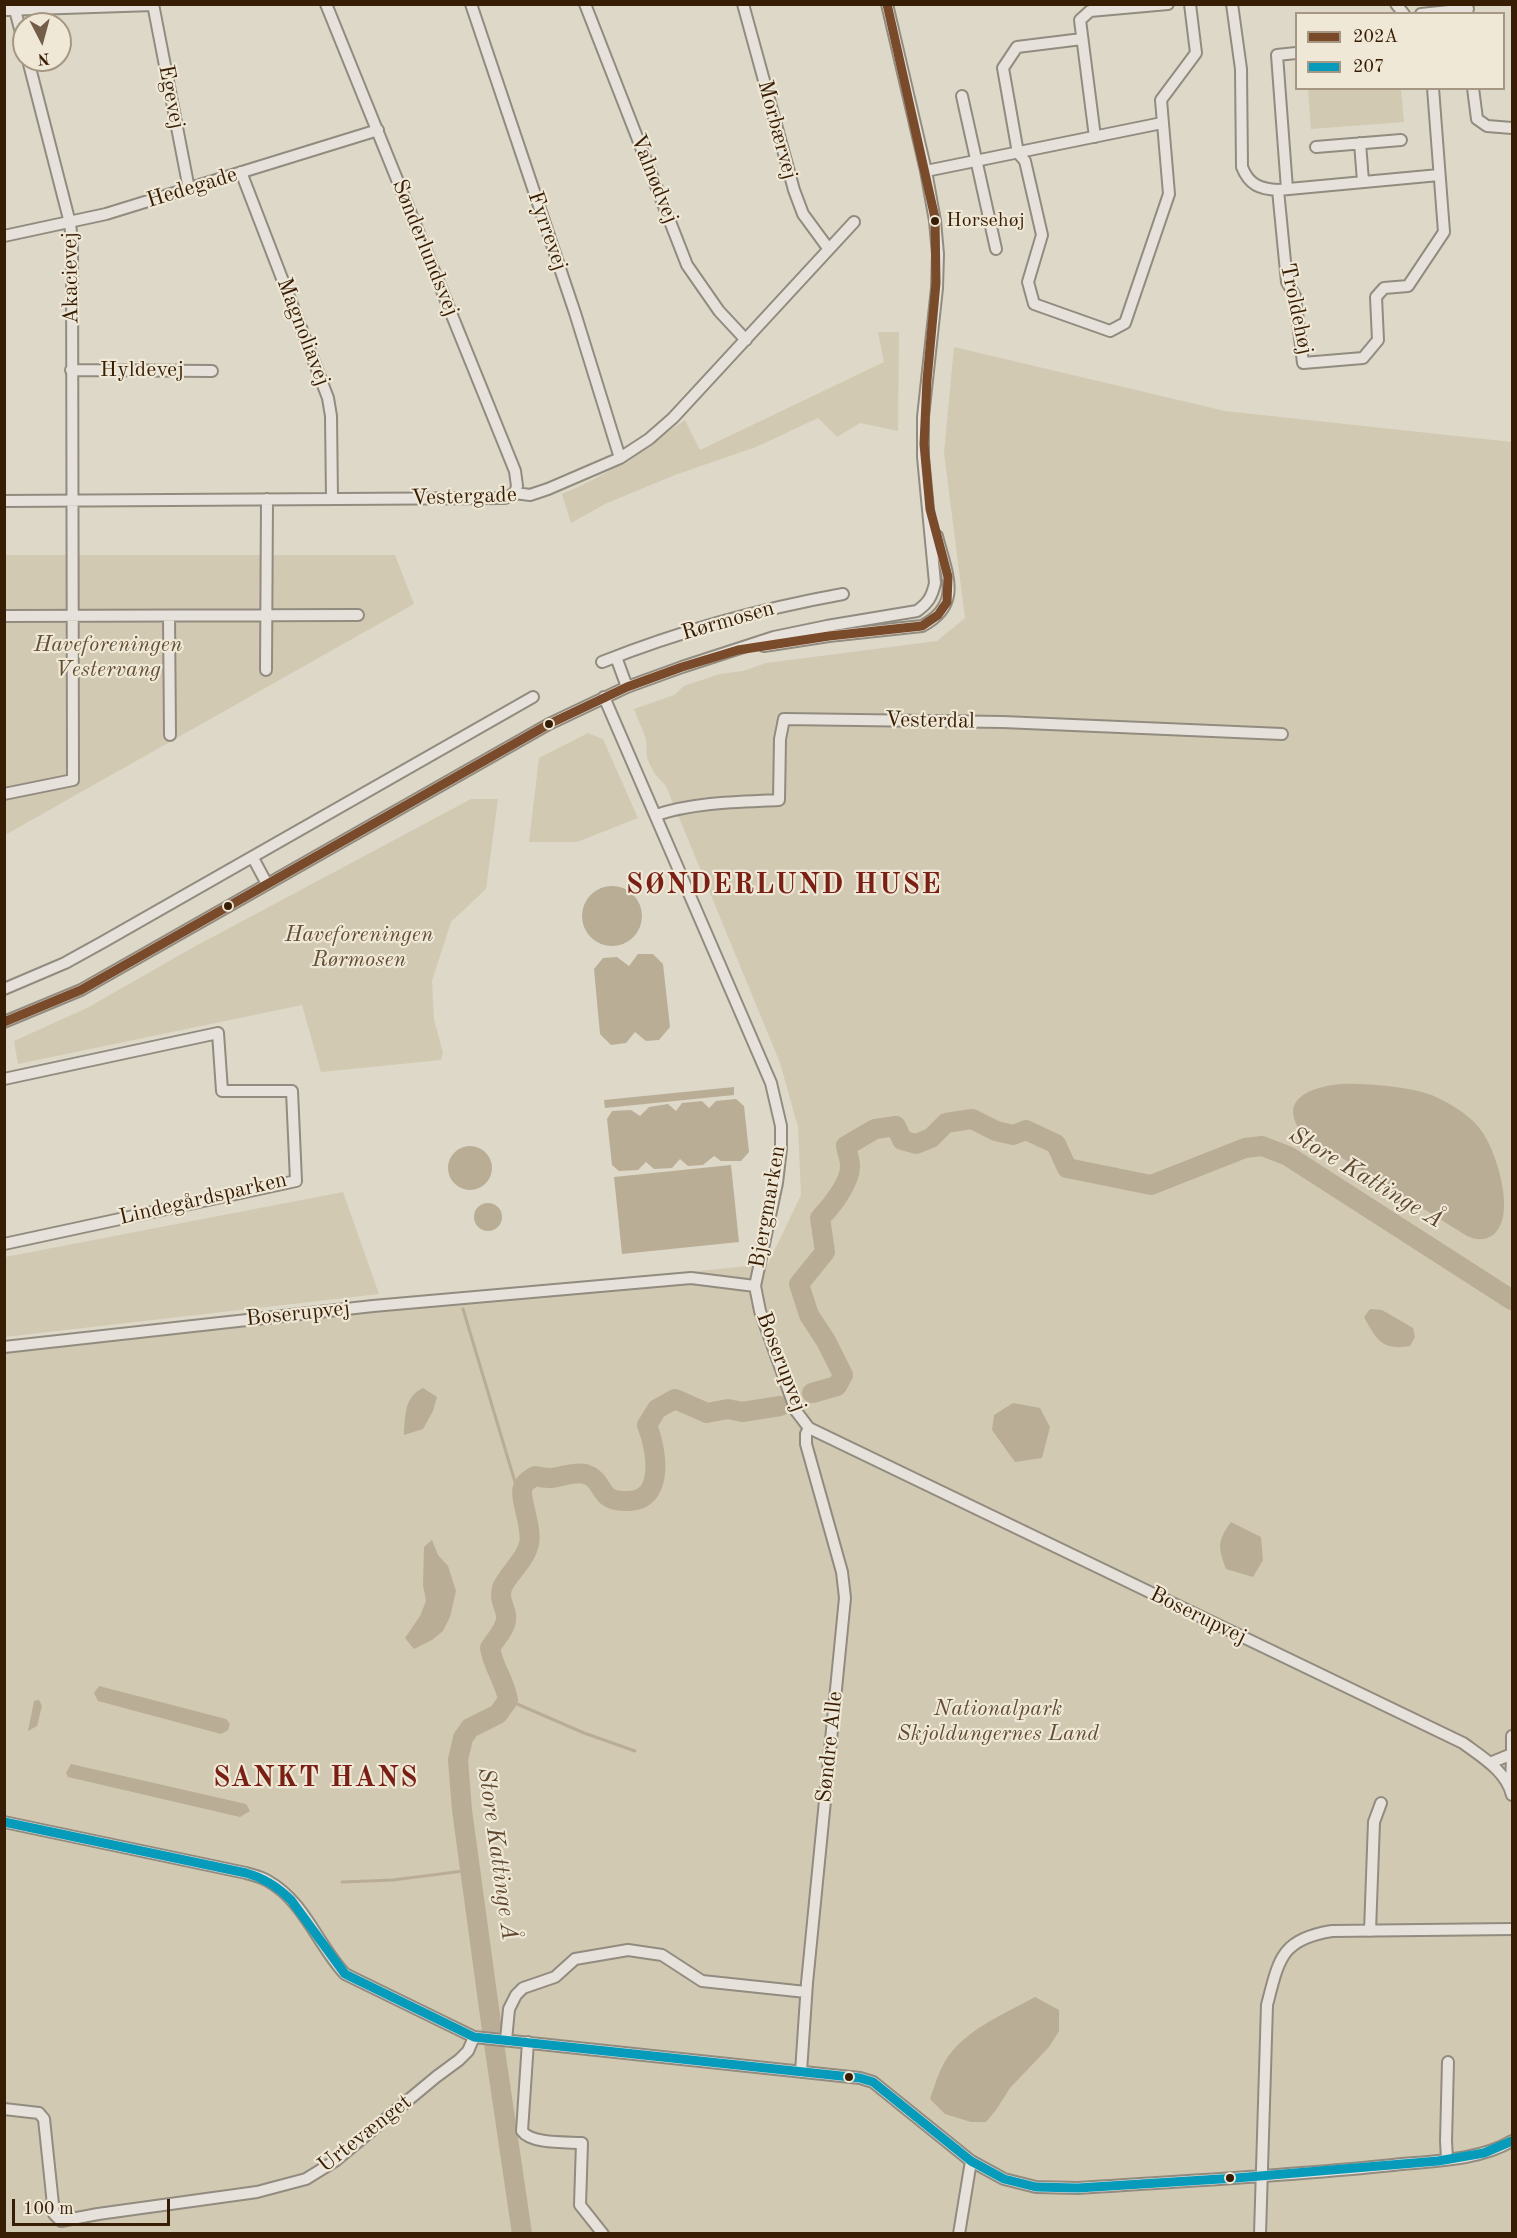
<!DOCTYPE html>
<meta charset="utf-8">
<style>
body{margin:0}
#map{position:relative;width:1517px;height:2238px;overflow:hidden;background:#ded8c8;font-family:"Old Standard TT",serif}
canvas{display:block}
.frame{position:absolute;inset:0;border:6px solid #381d05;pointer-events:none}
.legend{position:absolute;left:1295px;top:12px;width:210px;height:78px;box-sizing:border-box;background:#efe8d6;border:2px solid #a69782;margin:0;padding:8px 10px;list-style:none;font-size:18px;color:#381d05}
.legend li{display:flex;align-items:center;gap:12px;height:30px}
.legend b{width:30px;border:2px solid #a69782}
.north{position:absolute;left:12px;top:12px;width:60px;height:60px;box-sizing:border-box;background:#efe8d6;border:2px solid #a69782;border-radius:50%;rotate:174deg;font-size:16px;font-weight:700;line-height:24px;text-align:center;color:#381d05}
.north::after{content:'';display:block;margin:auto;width:21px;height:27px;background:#725e49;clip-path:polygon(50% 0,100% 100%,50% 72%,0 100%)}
.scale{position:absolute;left:12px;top:2199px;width:158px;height:27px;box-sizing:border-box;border:3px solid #381d05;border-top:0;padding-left:8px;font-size:18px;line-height:21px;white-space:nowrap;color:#381d05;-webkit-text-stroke:4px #efe8d6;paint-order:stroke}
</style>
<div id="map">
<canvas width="1517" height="2238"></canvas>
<div class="frame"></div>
<ul class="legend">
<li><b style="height:8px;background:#7a4b2a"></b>202A</li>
<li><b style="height:8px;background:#069bba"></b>207</li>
</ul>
<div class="north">N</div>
<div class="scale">100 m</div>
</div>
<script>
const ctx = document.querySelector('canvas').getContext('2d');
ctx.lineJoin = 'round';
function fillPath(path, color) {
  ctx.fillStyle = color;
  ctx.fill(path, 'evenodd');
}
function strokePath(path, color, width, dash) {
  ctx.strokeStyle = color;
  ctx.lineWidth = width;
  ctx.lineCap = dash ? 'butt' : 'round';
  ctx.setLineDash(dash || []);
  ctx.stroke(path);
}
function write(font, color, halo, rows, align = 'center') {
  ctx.font = font + ' "Old Standard TT",serif';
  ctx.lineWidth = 4.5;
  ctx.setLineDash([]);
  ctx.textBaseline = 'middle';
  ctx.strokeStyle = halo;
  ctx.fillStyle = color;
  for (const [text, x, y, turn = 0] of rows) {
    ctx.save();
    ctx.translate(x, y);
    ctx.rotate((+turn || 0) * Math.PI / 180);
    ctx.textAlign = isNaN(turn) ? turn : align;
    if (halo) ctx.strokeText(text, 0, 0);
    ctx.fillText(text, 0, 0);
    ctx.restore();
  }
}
fillPath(new Path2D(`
 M 1308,89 L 1401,89 L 1404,122 L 1311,129 Z
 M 878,332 L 899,332 L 898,431 L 860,423 L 837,437 L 818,418 L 756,447 L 675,475 L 605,504 L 571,523 L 562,494 C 607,476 646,448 685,420 L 700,450 L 884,362 Z
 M 954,347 L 1225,411 L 1512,442 L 1512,2233 L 5,2234 L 5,1341 L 768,1264 L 801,1195 L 798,1127 L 780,1063 L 666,786 L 654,773 L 647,758 L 646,739 L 634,709 L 674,695 L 684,686 L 720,674 L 743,671 L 766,663 L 937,641 L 965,618 L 944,453 Z
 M 5,555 L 395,555 L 414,604 L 5,835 Z
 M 588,733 L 603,739 L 638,818 L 577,842 L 529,842 L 539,758 Z
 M 471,799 L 498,799 L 486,889 L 451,922 L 432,981 L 434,1019 L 443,1053 L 441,1060 L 321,1072 L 302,1005 L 18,1064 L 14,1041 L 87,1008 L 192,948 Z
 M 343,1192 L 379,1294 L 5,1337 L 5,1257 Z`), '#d2c9b2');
fillPath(new Path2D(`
 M582 916a30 30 0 1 1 60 0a30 30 0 1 1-60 0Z
 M 638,954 L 653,954 L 663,964 L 670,1027 L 659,1040 L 646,1041 L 635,1032 L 626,1043 L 611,1045 L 600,1034 L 594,969 L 603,958 L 617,957 L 629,966 Z
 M 1341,1084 C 1365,1083 1415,1087 1436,1097 C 1453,1105 1473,1117 1483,1133 C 1497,1154 1517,1217 1493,1235 C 1484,1241 1476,1240 1467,1236 L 1302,1133 C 1277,1099 1311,1087 1341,1084 Z
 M 734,1087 L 734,1095 L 605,1108 L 604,1100 Z
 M 736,1099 L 744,1106 L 749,1152 L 741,1161 L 721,1161 L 714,1156 L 703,1165 L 688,1166 L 680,1159 L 672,1168 L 654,1169 L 646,1162 L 638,1170 L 619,1171 L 612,1165 L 607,1119 L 612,1111 L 631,1110 L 640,1116 L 649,1107 L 668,1104 L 676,1111 L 682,1103 L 702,1101 L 709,1108 L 716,1101 Z
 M448 1168a22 22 0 1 1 44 0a22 22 0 1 1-44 0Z
 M 731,1165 L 739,1242 L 622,1254 L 614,1177 Z
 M474 1217a14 14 0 1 1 28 0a14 14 0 1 1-28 0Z
 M 1370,1309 L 1382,1310 L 1413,1328 L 1415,1337 L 1410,1346 C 1382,1351 1376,1339 1364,1317 Z
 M 423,1388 L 437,1397 L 433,1411 L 423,1429 L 404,1435 C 405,1416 404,1397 423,1388 Z
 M 1013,1403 L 1040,1408 L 1050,1427 L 1042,1458 L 1015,1462 L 992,1430 L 994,1415 Z
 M 1231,1522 L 1261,1537 L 1263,1560 L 1253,1577 L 1226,1569 C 1218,1548 1217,1541 1231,1522 Z
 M 432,1540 L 438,1555 L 448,1566 L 456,1591 L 450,1617 L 443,1631 L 432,1640 L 414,1649 L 405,1638 L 420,1616 L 426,1601 L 423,1585 L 424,1547 Z
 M 99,1686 L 226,1719 L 230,1724 L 228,1730 L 221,1734 L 98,1701 L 94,1693 Z
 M 39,1700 L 42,1706 L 37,1726 L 28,1731 L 34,1701 Z
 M 71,1764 L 246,1804 L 250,1811 L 240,1817 L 68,1777 L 66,1773 Z
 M 1035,1997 L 1059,2010 L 1059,2031 L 1049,2047 L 1010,2088 L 996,2110 L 986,2122 L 971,2122 L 945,2114 L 930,2099 C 934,2087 938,2074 944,2063 C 962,2031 1004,2014 1035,1997 Z`), '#baad96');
strokePath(new Path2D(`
 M 463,1309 L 515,1482 L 520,1493
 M 508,1700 L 584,1733 L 635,1751
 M 342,1882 L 393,1880 L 471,1870`), '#baad96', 3);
strokePath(new Path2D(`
 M 812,1393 L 837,1386 L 843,1375 L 826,1341 L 809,1315 L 799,1284 L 825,1252 L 820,1218 C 831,1207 851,1182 850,1165 C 850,1159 847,1152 846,1146 L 875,1129 L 896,1126 L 902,1140 L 916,1144 L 931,1138 L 946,1123 L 972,1119 L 996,1131 L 1013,1135 L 1026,1130 L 1056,1144 L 1067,1168 L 1151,1185 L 1245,1148 L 1262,1146 L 1288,1156 L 1512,1300
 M 522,2234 L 491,2023 L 462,1810 L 458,1760 L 463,1738 L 470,1728 L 498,1714 L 508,1700 C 504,1678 494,1670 490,1648 C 496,1638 508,1627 506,1615 C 504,1604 499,1600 502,1588 C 507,1575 525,1561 529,1544 C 533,1526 517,1495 524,1485 C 526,1481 531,1479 535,1476 C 539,1477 544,1478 549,1478 C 560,1478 573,1471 585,1474 C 599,1478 600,1490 607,1496 C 613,1501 622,1501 629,1501 C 666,1500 656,1447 647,1425 L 657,1409 L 675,1399 L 707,1413 L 728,1409 L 742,1412 L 780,1406`), '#baad96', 20);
const minor = new Path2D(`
 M 153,4 L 189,189
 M 326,4 L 515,471 L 517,486 L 515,493
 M 471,4 L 575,313 L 620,458
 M 585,4 L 687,265 L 719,311 L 746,340
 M 743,4 L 794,190 L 803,214 L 828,248
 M 1232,4 L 1241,69 L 1242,167 C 1249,185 1260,189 1278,190 L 1439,175
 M 1396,4 L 1404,14
 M 4,10 L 153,5
 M 15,10 L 24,44
 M 1421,14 L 1468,9
 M 1082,39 L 1017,47 L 1003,68 L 1018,153 L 1025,161 L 1042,235 L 1028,282 L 1034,304 L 1110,331 L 1125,323 L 1169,194 L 1161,100 L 1196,53 L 1190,4
 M 1473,88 L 1477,119 L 1487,126 L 1512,128
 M 962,96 L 996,249
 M 1095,137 L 1080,20 L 1090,11 L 1168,4
 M 1360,143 L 1363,181
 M 1316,147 L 1401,140
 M 926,171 L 1162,123
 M 241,172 L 328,398 L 331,416 L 332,499
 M 1287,189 L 1277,55 L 1296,53
 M 1278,190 L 1287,282 L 1295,296 L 1303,363 L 1363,358 L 1378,340 L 1376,297 L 1384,288 L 1408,286 L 1444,232 L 1433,88
 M 4,236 L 106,214 L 378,130
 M 71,370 L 212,371
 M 4,501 L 505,498 L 515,493 L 530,495 L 548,489 L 620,458 L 649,439 L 673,418 L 854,222
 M 4,616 L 358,615
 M 169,616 L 170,735
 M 764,646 L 829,636 L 922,626 C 964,604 946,573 937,536
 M 616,657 L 627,687
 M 602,662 C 680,631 760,609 843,594
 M 266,670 L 267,499
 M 604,697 L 771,1083 L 781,1126 L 781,1149 L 777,1183 L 755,1286 L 760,1311 L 796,1411 L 809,1428 L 1463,1743 C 1482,1757 1506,1771 1512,1795
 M 4,794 L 73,780 L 72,242 L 70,223 L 28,60
 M 656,815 C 695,802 738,802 779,800 L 780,739 L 784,719 L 1003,722 L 1282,734
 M 253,858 L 267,884
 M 4,989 L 65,963 L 103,942 L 533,697
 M 4,1022 L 81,990 L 549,724 L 627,687 L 682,667 L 774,637 L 827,626 L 917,611 C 928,603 932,597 935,583 L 923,457 L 923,417 L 937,288 L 938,254 L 935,221 L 926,171 L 887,4
 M 4,1079 L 218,1033 L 222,1091 L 292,1091 L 296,1181 L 4,1244
 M 4,1347 L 373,1306 L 691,1278 L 755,1286
 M 1490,1763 L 1512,1754 L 1512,1736
 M 1511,1789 L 1512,1754
 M 4,1822 L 246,1873 C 253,1875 262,1877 268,1881 C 304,1901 318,1945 345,1974 L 474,2037 L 860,2078 L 873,2082 L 971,2161 L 1004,2179 L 1036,2187 L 1078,2188 C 1183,2181 1288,2176 1393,2165 C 1431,2161 1478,2161 1512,2141
 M 1370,1931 L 1374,1822 L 1381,1803
 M 506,2040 L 509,2009 L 516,1995 L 523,1988 L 555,1977 L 575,1959 L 628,1950 L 662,1955 L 702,1981 L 806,1992
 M 528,2042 L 522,2131 C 531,2144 566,2142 582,2143 L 580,2205 L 603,2234
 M 801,2072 L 807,1983 L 845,1598 L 842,1572 L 806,1444 L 806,1434 L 809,1428
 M 4,2109 L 39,2113 L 44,2119 L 54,2214 L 61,2221 L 98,2214 L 257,2192 L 306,2179 L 335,2161 L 436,2077 L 459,2060 L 468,2051 L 474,2037
 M 1447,2159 L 1446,2141 L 1448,2062
 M 959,2234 L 971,2161
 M 1260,2234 L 1267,2005 C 1279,1959 1281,1939 1332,1931 L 1512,1929`);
strokePath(minor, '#928b7f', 14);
strokePath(minor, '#e6e2db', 10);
strokePath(new Path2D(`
 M 4,1022 L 81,990 L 549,724 L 627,687 L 682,667 L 738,650 L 829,636 L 922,626 L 938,615 L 947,602 L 948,577 L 930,509 L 924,444 L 927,380 L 936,283 L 935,218 L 887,4`), '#7a4b2a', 9);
strokePath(new Path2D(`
 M 4,1822 L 246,1873 C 265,1878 278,1887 291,1900 L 345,1974 L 474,2037 L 860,2078 L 873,2082 L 971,2161 L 1004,2179 L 1036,2187 L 1078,2188 L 1236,2178 L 1438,2161 L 1484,2153 L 1512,2141`), '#069bba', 9);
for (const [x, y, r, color] of [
 [935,221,5,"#381d05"],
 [549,724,5,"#381d05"],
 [228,906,5,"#381d05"],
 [849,2077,5,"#381d05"],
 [1230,2178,5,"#381d05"]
]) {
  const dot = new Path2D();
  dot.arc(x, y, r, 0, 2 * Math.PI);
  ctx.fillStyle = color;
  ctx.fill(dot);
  strokePath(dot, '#efe8d6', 2);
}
write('20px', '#381d05', '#efe8d6', [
 ["Horsehøj",946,221]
], 'left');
write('22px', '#381d05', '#efe8d6', [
 ["Egevej",171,97,79],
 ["Morbærvej",777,130,75],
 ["Valnødvej",654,179,68],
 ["Hedegade",192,188,-17],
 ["Fyrrevej",547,231,71],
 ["Sønderlundsvej",425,248,68],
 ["Akacievej",71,278,-91],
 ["Troldehøj",1296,309,78],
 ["Magnoliavej",303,332,69],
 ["Hyldevej",142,370],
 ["Vestergade",464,497,-2],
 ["Rørmosen",728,621,-16],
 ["Vesterdal",930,721,1],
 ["Lindegårdsparken",203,1199,-13],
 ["Bjergmarken",768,1207,-80],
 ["Boserupvej",298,1314,-6],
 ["Boserupvej",781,1362,69],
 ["Boserupvej",1198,1616,26],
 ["Søndre Alle",830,1747,-84],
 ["Urtevænget",365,2134,-38]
]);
write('italic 22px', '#634d34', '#efe8d6', [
 ["Haveforeningen",108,645],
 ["Vestervang",108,670],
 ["Haveforeningen",359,935],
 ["Rørmosen",359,960],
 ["Nationalpark",998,1709],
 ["Skjoldungernes Land",998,1734]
]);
write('italic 24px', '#604930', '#efe8d6', [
 ["Store Kattinge Å",1366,1178,31],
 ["Store Kattinge Å",497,1854,82]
]);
ctx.letterSpacing = '1.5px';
write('bold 28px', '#7a1f14', '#efe8d6', [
 ["SØNDERLUND HUSE",784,886],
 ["SANKT HANS",316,1779]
]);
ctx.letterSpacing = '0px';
</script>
